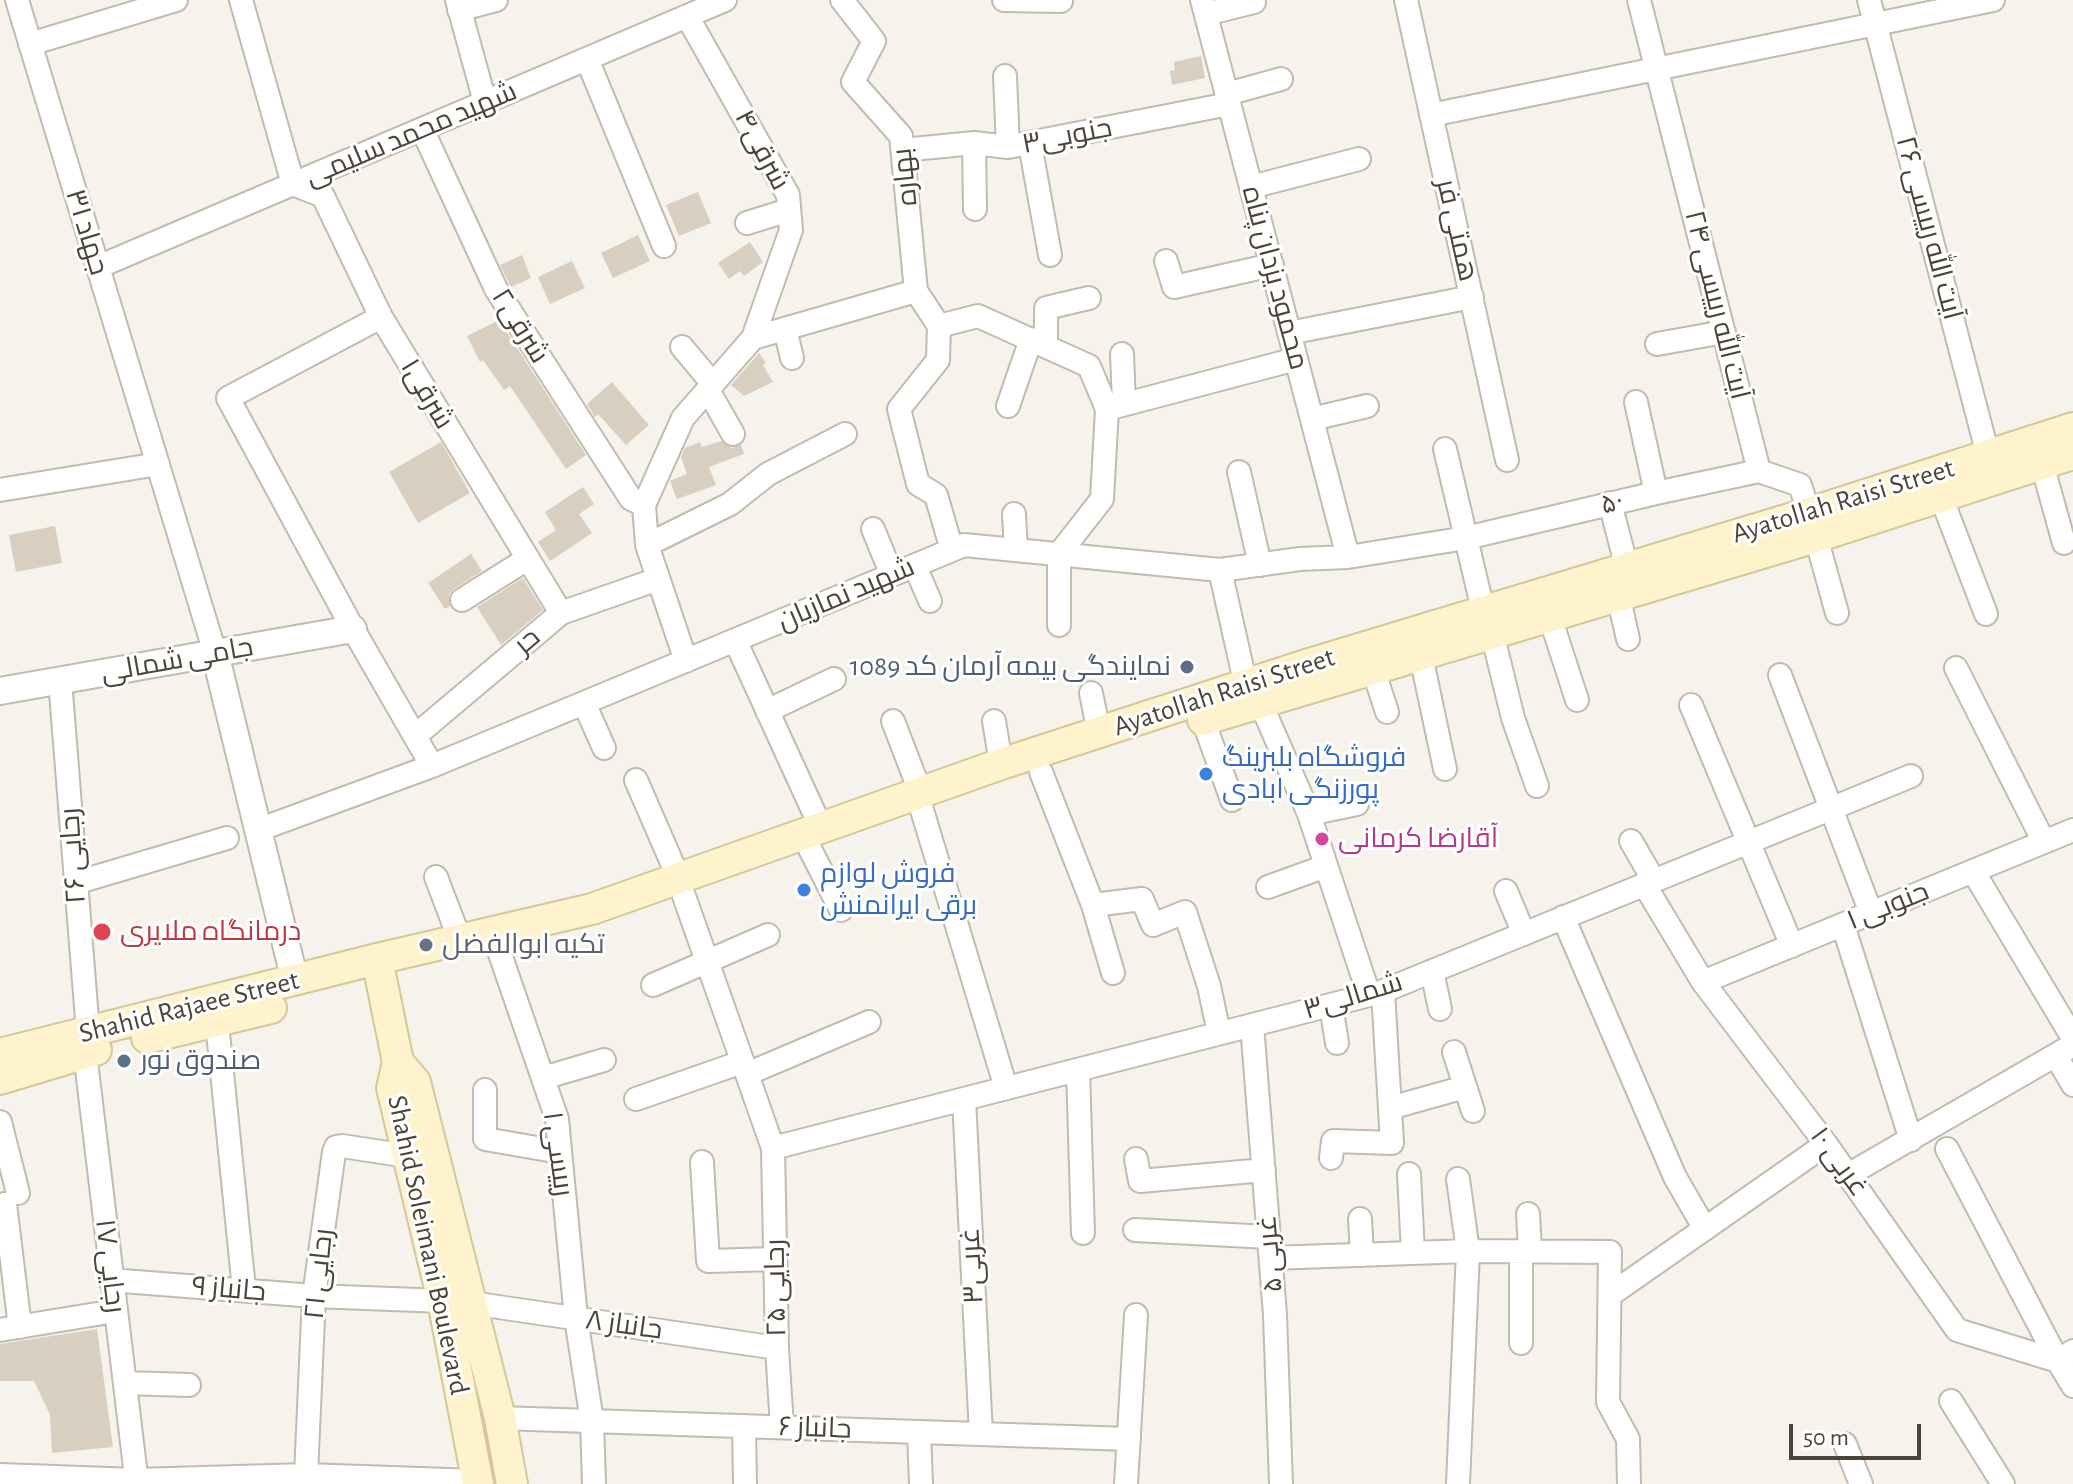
<!DOCTYPE html>
<meta charset="utf-8">
<style>
body{margin:0}
#map{position:relative;width:2073px;height:1484px;overflow:hidden;background:#f6f3ec;font-family:"Alegreya Sans",sans-serif}
canvas{display:block}
.scale{position:absolute;left:1789px;top:1424px;width:132px;height:36px;box-sizing:border-box;border:4px solid #4b4439;border-top:0;padding-left:10px;font-size:24px;line-height:28px;white-space:nowrap;color:#4b4439;-webkit-text-stroke:6px #fff;paint-order:stroke}
</style>
<div id="map">
<canvas width="2073" height="1484"></canvas>
<div class="scale">50 m</div>
</div>
<script>
const ctx = document.querySelector('canvas').getContext('2d');
ctx.lineJoin = 'round';
function fillPath(path, color) {
  ctx.fillStyle = color;
  ctx.fill(path, 'evenodd');
}
function strokePath(path, color, width, dash) {
  ctx.strokeStyle = color;
  ctx.lineWidth = width;
  ctx.lineCap = dash ? 'butt' : 'round';
  ctx.setLineDash(dash || []);
  ctx.stroke(path);
}
function write(font, color, halo, rows, align = 'center') {
  ctx.font = font + ' "Alegreya Sans",Cairo,sans-serif';
  ctx.lineWidth = 6;
  ctx.setLineDash([]);
  ctx.textBaseline = 'middle';
  ctx.strokeStyle = halo;
  ctx.fillStyle = color;
  for (const [text, x, y, turn = 0] of rows) {
    ctx.save();
    ctx.translate(x, y);
    ctx.rotate((+turn || 0) * Math.PI / 180);
    ctx.textAlign = isNaN(turn) ? turn : align;
    if (halo) ctx.strokeText(text, 0, 0);
    ctx.fillText(text, 0, 0);
    ctx.restore();
  }
}
fillPath(new Path2D(`
 M 1201,56 L 1205,78 L 1172,85 L 1170,71 L 1175,70 L 1174,62 Z
 M 698,192 L 711,223 L 679,236 L 666,205 Z
 M 638,235 L 650,261 L 613,278 L 601,253 Z
 M 750,242 L 763,262 L 744,276 L 740,271 L 729,279 L 718,263 Z
 M 522,255 L 531,278 L 511,287 L 500,265 Z
 M 572,261 L 585,288 L 550,304 L 538,277 Z
 M 499,320 L 586,455 L 566,469 L 510,386 L 504,390 L 483,360 L 480,362 L 467,336 Z
 M 759,353 L 766,363 L 763,365 L 773,382 L 744,396 L 731,385 Z
 M 612,382 L 649,425 L 626,445 L 598,414 L 595,417 L 587,404 Z
 M 721,441 L 732,448 L 741,445 L 744,454 L 709,467 L 716,485 L 677,499 L 670,481 L 687,474 L 681,457 L 685,448 L 700,442 L 702,447 Z
 M 441,442 L 470,493 L 418,523 L 389,472 Z
 M 583,487 L 594,504 L 579,514 L 592,533 L 550,561 L 538,542 L 556,530 L 545,512 Z
 M 55,526 L 62,563 L 16,572 L 9,535 Z
 M 471,554 L 482,571 L 454,589 L 449,594 L 450,606 L 445,609 L 428,583 Z
 M 523,578 L 543,610 L 501,645 L 477,607 Z
 M 97,1329 L 113,1447 L 52,1453 L 50,1415 L 34,1381 L 0,1381 L 0,1344 Z`), '#d8cfc1');
const minor = new Path2D(`
 M 17,0 L 215,653
 M 241,0 L 293,184 L 323,196 L 381,317 L 561,613
 M 457,0 L 485,102
 M 842,0 L 874,41 L 853,82 L 901,136 L 916,291 L 939,326 L 978,316 L 1089,366 L 1107,409 L 1102,499 L 1059,554 L 1059,625
 M 1004,0 L 1061,1
 M 1202,0 L 1348,557
 M 1406,0 L 1507,460
 M 1639,0 L 1759,471
 M 1869,0 L 1988,455
 M 459,10 L 496,0
 M 1206,14 L 1254,2
 M 30,44 L 176,0
 M 587,59 L 664,246
 M 1005,76 L 1008,147
 M 1227,94 L 1281,79
 M 1431,115 L 1993,0
 M 422,129 L 496,289 L 631,499 L 644,505
 M 974,143 L 975,209
 M 1030,144 L 1050,255
 M 903,150 L 974,143 L 1008,147 L 1229,104
 M 1251,187 L 1359,159
 M 747,223 L 789,210
 M 1166,261 L 1174,287 L 1272,265
 M 98,267 L 725,0
 M 381,317 L 228,398 L 353,629 L 432,766
 M 939,326 L 938,360 L 899,409 L 918,484 L 936,495 L 952,550
 M 785,329 L 792,358
 M 1289,333 L 1472,297
 M 753,338 L 916,291
 M 1657,344 L 1724,332
 M 1046,346 L 1046,308 L 1089,298
 M 682,347 L 713,384
 M 1122,354 L 1124,404
 M 708,390 L 733,434
 M 1636,402 L 1656,493
 M 1008,406 L 1031,339
 M 1107,409 L 1296,359
 M 1312,419 L 1367,406
 M 1445,449 L 1483,610
 M 2042,464 L 2064,543
 M 1759,471 L 1800,485 L 1809,513
 M 1239,472 L 1260,565
 M 0,490 L 158,464
 M 1941,497 L 1986,614
 M 1610,503 L 1627,568
 M 1014,514 L 1016,550
 M 873,529 L 892,575
 M 1816,537 L 1837,613
 M 647,545 L 730,504 L 768,474 L 845,434
 M 915,566 L 930,601
 M 1220,570 L 1246,686
 M 1618,595 L 1628,639
 M 462,600 L 527,559
 M 1550,617 L 1577,700
 M 1492,633 L 1513,718 L 1537,786
 M 735,640 L 822,830
 M 1421,656 L 1445,769
 M 686,661 L 647,545 L 644,505 L 683,418 L 753,338 L 791,230 L 788,195 L 687,16
 M 1956,668 L 2044,842
 M 1373,669 L 1387,712
 M 1780,675 L 1871,913
 M 60,680 L 88,1032
 M 1091,693 L 1099,733
 M 584,703 L 604,748
 M 1261,704 L 1309,814 L 1369,995
 M 1691,705 L 1792,946
 M 767,711 L 834,679
 M 1203,720 L 1232,800
 M 893,721 L 921,794
 M 994,721 L 1001,764
 M 415,736 L 561,613 L 658,579
 M 1041,772 L 1093,905 L 1113,973
 M 636,780 L 679,879
 M 922,810 L 1006,1088
 M 1309,814 L 1357,804
 M 258,830 L 432,766 L 964,545 L 1220,570 L 1300,559 L 1348,557 L 1466,538 L 1656,493 L 1759,471
 M 1631,841 L 1654,881
 M 810,849 L 841,910
 M 1973,871 L 2073,1038
 M 436,877 L 460,940
 M 75,883 L 227,838
 M 1644,884 L 1703,982 L 1826,1144 L 1957,1330 L 2058,1361 L 2073,1386
 M 1268,887 L 1326,866
 M 1506,891 L 1524,934
 M 684,896 L 773,1148 L 777,1348 L 782,1427
 M 1093,905 L 1142,899 L 1153,925 L 1185,912 L 1209,986 L 1219,1033
 M 1563,917 L 1675,1177 L 1705,1229
 M 1843,925 L 1911,1140
 M 499,951 L 557,1119 L 576,1318 L 592,1421 L 594,1484
 M 1432,971 L 1440,1009
 M 1703,982 L 2073,830
 M 653,985 L 768,935
 M 1331,1005 L 1337,1043
 M 217,1023 L 244,1289
 M 1252,1025 L 1275,1315 L 1281,1484
 M 1454,1052 L 1473,1111
 M 85,1053 L 137,1484
 M 2056,1056 L 2073,1085
 M 1078,1070 L 1083,1233
 M 747,1074 L 869,1022
 M 543,1078 L 604,1060
 M 485,1090 L 485,1139 L 560,1152
 M 636,1099 L 742,1062
 M 964,1099 L 981,1434
 M 1390,1108 L 1465,1087
 M 0,1122 L 18,1193
 M 773,1148 L 1381,992 L 1911,776
 M 1947,1149 L 2058,1361 L 2073,1351
 M 1331,1158 L 1333,1141 L 1392,1143 L 1383,991
 M 1136,1159 L 1140,1181 L 1264,1170
 M 702,1162 L 708,1261 L 775,1259
 M 1409,1174 L 1413,1253
 M 1848,1175 L 2073,1045
 M 5,1204 L 20,1327
 M 1528,1214 L 1530,1251
 M 1360,1219 L 1362,1255
 M 1135,1230 L 1269,1237
 M 1521,1251 L 1521,1343
 M 1271,1258 L 1468,1251 L 1610,1252 L 1608,1402 L 1628,1439 L 1629,1484
 M 110,1280 L 314,1296 L 443,1301
 M 1610,1295 L 1826,1144
 M 471,1303 L 777,1348
 M 0,1330 L 115,1311
 M 126,1383 L 189,1385
 M 1951,1401 L 2003,1484
 M 500,1418 L 1129,1439
 M 744,1426 L 745,1484
 M 919,1432 L 921,1484
 M 1845,1444 L 1861,1484
 M 0,1475 L 136,1480 L 306,1475 L 477,1481
 M 306,1475 L 314,1296 L 334,1152 L 336,1147 L 342,1146 L 408,1156
 M 1126,1484 L 1136,1315
 M 1458,1484 L 1468,1251 L 1458,1179`);
const tertiary = new Path2D(`
 M 215,653 L 295,981
 M 0,691 L 353,629`);
const secondary = new Path2D(`
 M 1203,720 L 1816,537 L 2073,454
 M 377,959 L 398,1062 L 392,1088 L 443,1301 L 478,1484
 M 147,1038 L 271,1008
 M 0,1054 L 377,959 L 592,909 L 1001,764 L 1306,665 L 1809,513 L 2073,428
 M 398,1062 L 415,1082 L 500,1418 L 512,1484
 M 0,1079 L 96,1050`);
strokePath(minor, '#c2bbae', 26);
strokePath(tertiary, '#c2bbae', 30);
strokePath(secondary, '#d6c79b', 34);
strokePath(minor, '#fff', 22);
strokePath(tertiary, '#fff', 26);
strokePath(secondary, '#fff3cd', 30);
for (const [x, y, r, color] of [
 [1187,667,8,"#5c6f8a"],
 [1206,774,8,"#3f7fe0"],
 [1322,839,8,"#d1479c"],
 [804,890,8,"#3f7fe0"],
 [102,932,10,"#e0444e"],
 [426,945,8,"#6b7280"],
 [124,1061,8,"#5c6f8a"]
]) {
  const dot = new Path2D();
  dot.arc(x, y, r, 0, 2 * Math.PI);
  ctx.fillStyle = color;
  ctx.fill(dot);
  strokePath(dot, '#fff', 3);
}
write('28px', '#4b4439', '#fff', [
 ["شهید محمد سلیمی",411,134,-23],
 ["جنوبی۳",1067,136,-11],
 ["شرقی۴",762,150,62],
 ["بهاره",905,177,-96],
 ["آیت الله رییسی ۲۶",1929,228,75],
 ["همتی فر",1457,230,77],
 ["جهاد ۳۱",87,232,73],
 ["محمود یزدان پناه",1275,278,75],
 ["آیت الله رییسی ۲۴",1717,305,76],
 ["شرقی۲",520,326,58],
 ["شرقی۱",427,394,59],
 ["Ayatollah Raisi Street",1843,501,-17],
 ["۵۰",1612,503,-13],
 ["شهید نمازیان",846,594,-23],
 ["حر",527,641,-40],
 ["جامی شمالی",177,660,-10],
 ["Ayatollah Raisi Street",1224,692,-18],
 ["رجایی ۲۶",73,856,-94],
 ["جنوبی ۱",1888,906,-22],
 ["شمالی۳",1353,996,-17],
 ["Shahid Rajaee Street",189,1007,-14],
 ["رییسی ۱",558,1154,82],
 ["غربی ۱۰",1839,1162,54],
 ["Shahid Soleimani Boulevard",428,1245,78],
 ["غربی ۵",1270,1254,-95],
 ["رجایی ۱۷",110,1266,83],
 ["غربی۳",972,1266,-93],
 ["رجایی ۲۱",319,1274,-84],
 ["رجایی ۲۵",776,1288,-91],
 ["جانباز ۹",229,1289,5],
 ["جانباز ۸",624,1325,8],
 ["جانباز ۶",815,1428,2]
]);
write('28px', '#4e5e75', '#fff', [
 ["نمایندگی بیمه آرمان کد 1089",1171,667],
 ["صندوق نور",140,1061,"left"]
], 'right');
write('28px', '#366cbe', '#fff', [
 ["فروشگاه بلبرینگ",1222,758],
 ["پورزنگی ابادی",1222,790],
 ["فروش لوازم",820,874],
 ["برقی ایرانمنش",820,906]
], 'left');
write('28px', '#b23c85', '#fff', [
 ["آقارضا کرمانی",1338,839]
], 'left');
write('28px', '#be3a42', '#fff', [
 ["درمانگاه ملایری",120,932]
], 'left');
write('28px', '#5b616d', '#fff', [
 ["تکیه ابوالفضل",442,945]
], 'left');
</script>
